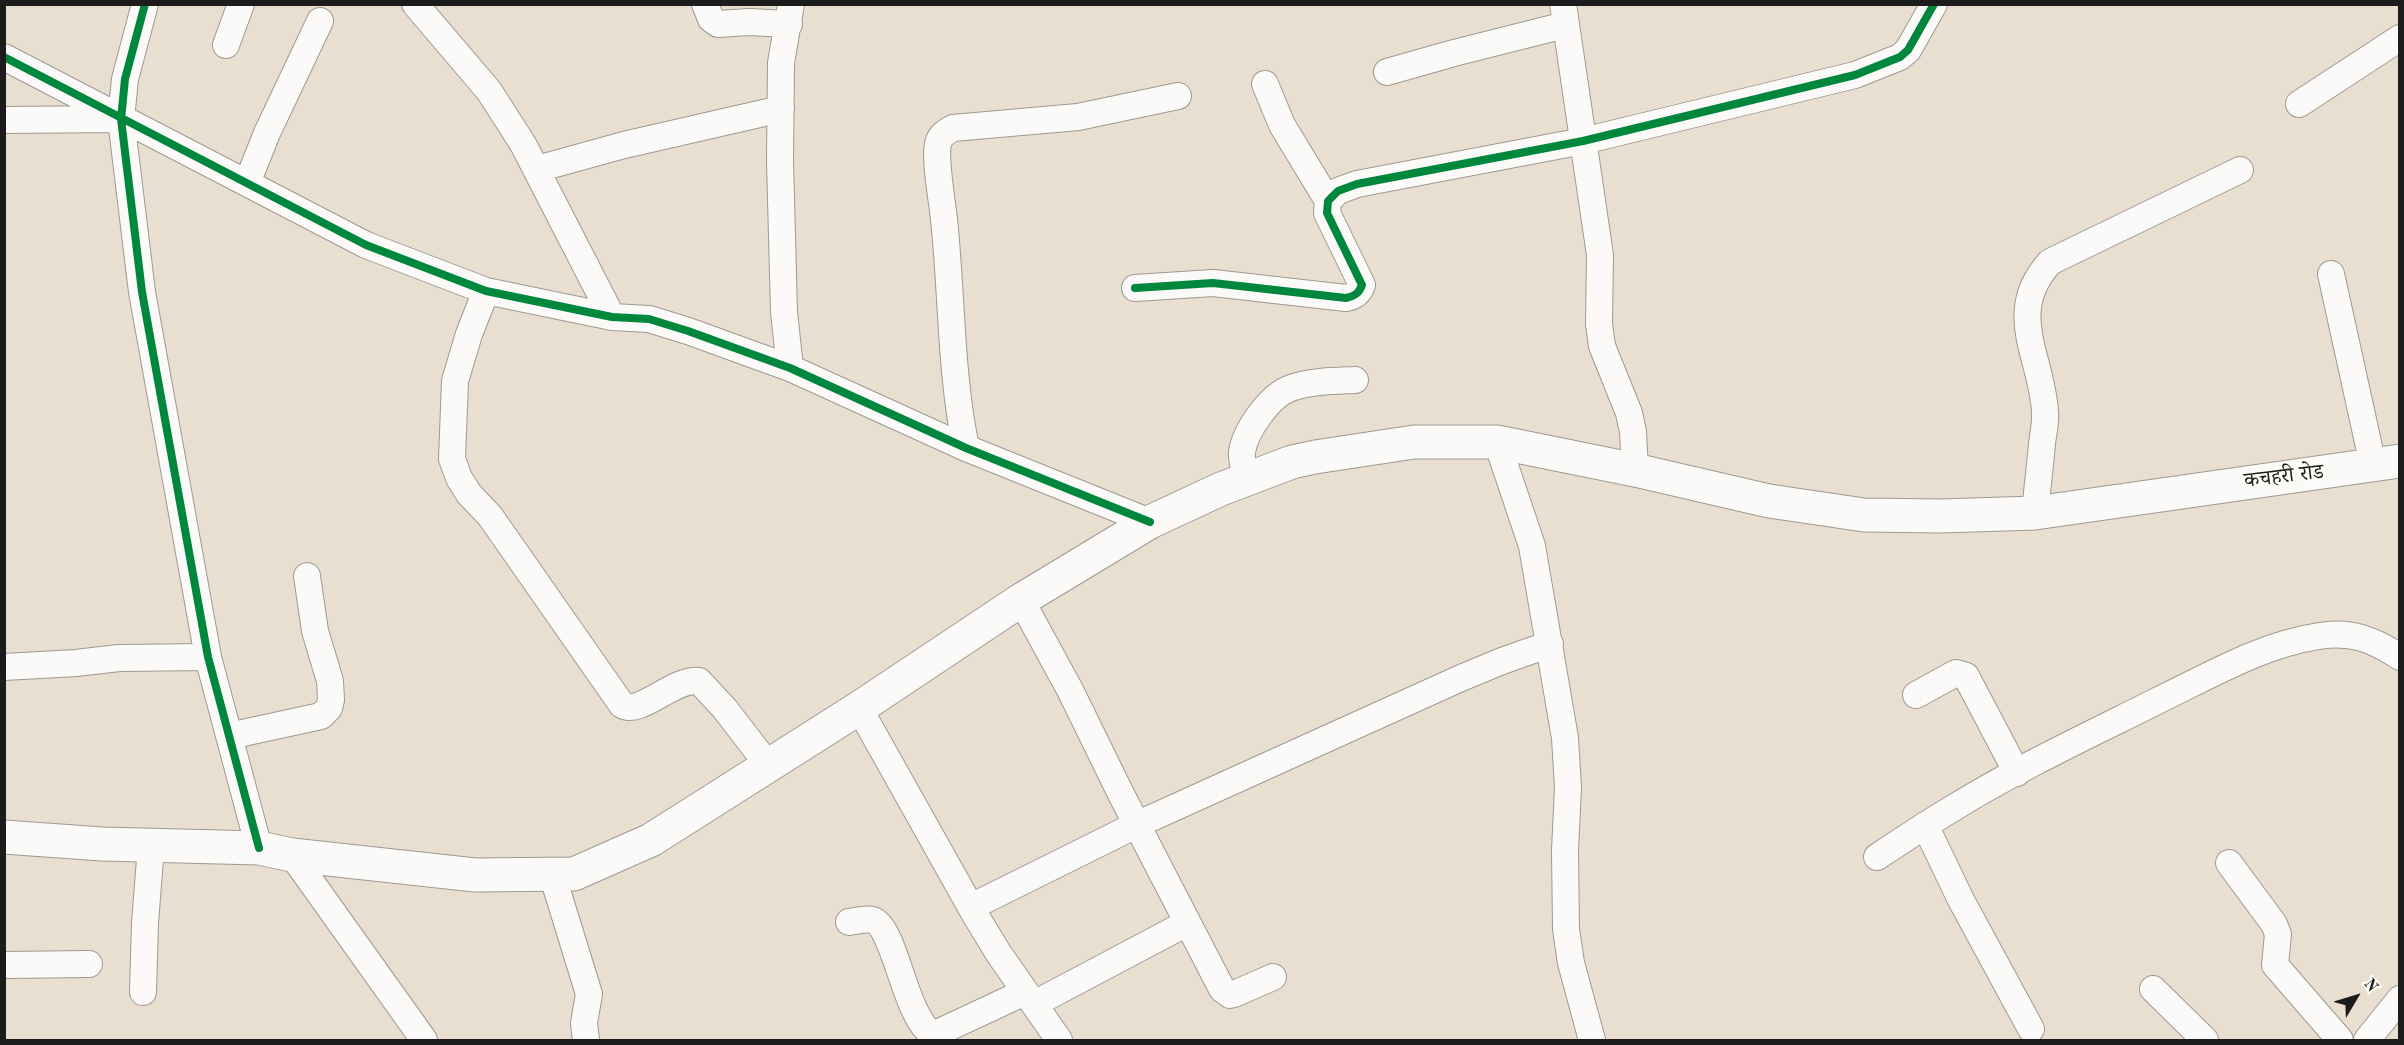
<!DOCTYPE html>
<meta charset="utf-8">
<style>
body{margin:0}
#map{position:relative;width:2404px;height:1045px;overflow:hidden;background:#e8dfd0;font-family:"Old Standard TT",serif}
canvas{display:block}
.frame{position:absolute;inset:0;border:6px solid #1c1c1c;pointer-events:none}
.north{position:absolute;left:2326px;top:967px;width:60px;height:60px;-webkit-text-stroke:4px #fdfcf7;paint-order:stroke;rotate:52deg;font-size:16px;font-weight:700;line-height:24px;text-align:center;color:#1c1c1c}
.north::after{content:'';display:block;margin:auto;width:21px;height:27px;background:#1c1c1c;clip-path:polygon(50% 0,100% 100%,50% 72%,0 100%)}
</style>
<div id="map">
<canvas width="2404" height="1045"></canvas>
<div class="frame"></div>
<div class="north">N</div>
</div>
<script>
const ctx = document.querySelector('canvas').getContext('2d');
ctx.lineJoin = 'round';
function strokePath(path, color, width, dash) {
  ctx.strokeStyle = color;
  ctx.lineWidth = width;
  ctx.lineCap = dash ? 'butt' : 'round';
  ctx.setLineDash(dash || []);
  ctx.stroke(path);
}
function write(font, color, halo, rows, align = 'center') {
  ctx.font = font + ' "Old Standard TT","Noto Serif Devanagari",serif';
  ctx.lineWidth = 4.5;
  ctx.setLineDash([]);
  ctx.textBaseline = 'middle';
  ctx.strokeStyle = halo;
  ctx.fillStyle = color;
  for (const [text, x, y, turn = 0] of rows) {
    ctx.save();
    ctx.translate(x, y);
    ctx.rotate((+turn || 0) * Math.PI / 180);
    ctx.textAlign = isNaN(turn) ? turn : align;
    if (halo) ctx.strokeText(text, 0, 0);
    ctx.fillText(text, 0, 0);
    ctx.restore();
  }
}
const minor = new Path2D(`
 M 145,4 L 125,79 L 121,119 L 142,292 L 208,657 L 259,848
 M 415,4 L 489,91 L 523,144 L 612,317
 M 705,4 L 711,19 L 718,24 L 749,22 L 789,24
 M 1563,4 L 1600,255 L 1599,324 L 1602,346 L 1629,413 L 1633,432 L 1635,470
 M 226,45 L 241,4
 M 4,57 L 366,245 L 486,291 L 612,317 L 649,319 L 688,331 L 790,368 L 966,448 L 1150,522
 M 1387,72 L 1454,53 L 1565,25
 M 1265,84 L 1282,125 L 1328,201
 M 2299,104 L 2400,38
 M 4,120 L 118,119
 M 537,169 L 624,145 L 781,109
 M 247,183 L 267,133 L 320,21
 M 2331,274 L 2373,465
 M 1135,288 L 1213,283 L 1346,298 C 1355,296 1359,293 1362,285 L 1327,213 L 1328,201 L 1338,191 L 1357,184 L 1583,141 L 1855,75 L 1900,57 L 1908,50 L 1934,4
 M 486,291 L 469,334 L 455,381 L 452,459 L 459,478 L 469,494 L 490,516 L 622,705 C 640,716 674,678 699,681 L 725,709 L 768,765
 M 790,368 L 784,312 L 780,161 L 781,63 L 791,4
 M 1497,442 L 1532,546 L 1565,738 L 1568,788 L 1565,850 L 1566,929 L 1571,963 L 1592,1040
 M 966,448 C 951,376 952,303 945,230 C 944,210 934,161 938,144 C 940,135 946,132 953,128 L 1078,117 L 1178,96
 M 1247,480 C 1245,471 1241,461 1242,452 C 1245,431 1270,395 1291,388 C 1312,381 1333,381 1355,380
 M 2035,513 C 2037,490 2040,467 2042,444 C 2043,434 2046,422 2045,412 C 2042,356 2004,313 2050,262 L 2240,170
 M 1021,600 L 1070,690 L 1121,794 L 1222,989 L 1230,995 L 1234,994 L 1273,977
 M 4,667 L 76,663 L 119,658 L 208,657
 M 1916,695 L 1956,673 L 1966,676 L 2017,773
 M 859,708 L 974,913 L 999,954 L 1059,1040
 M 229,736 L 321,716 L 329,708 L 331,700 L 330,681 L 315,631 L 307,576
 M 1925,825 L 1961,900 L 2031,1029
 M 292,855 L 424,1040
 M 1877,857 C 1901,841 1925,825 1950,810 C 2016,769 2089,735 2159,700 C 2211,675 2261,645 2319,636 C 2352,631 2372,639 2400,657
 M 2229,863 L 2274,924 L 2278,934 L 2275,965 L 2340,1040
 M 552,874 L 589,994 L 584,1023 L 586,1040
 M 971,907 L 1136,825 L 1461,678 L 1502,661 L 1550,644
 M 849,922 C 857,921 865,918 873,920 C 896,929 904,1016 933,1035 L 1025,992
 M 4,965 L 89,964
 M 2153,989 L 2205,1040
 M 143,992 L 145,923 L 151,846
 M 1034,1004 L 1187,923
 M 2367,1040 L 2400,999`);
const major = new Path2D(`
 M 4,837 L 102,844 L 259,848 L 292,855 L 475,875 L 574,874 L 651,840 L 859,708 L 1021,600 L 1150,522 L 1221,489 L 1292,462 L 1315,457 L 1414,442 L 1497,442 L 1635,470 L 1769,501 L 1864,515 L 1941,516 L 2035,513 L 2400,461`);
strokePath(minor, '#9e9991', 28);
strokePath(major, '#9e9991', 35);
strokePath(minor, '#fcfaf8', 26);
strokePath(major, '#fcfaf8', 33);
strokePath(new Path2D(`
 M 145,4 L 125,79 L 121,119 L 142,292 L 208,657 L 259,848
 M 4,57 L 366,245 L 486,291 L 612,317 L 649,319 L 688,331 L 790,368 L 966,448 L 1150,522
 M 1135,288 L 1213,283 L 1346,298 C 1355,296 1359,293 1362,285 L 1327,213 L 1328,201 L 1338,191 L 1357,184 L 1583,141 L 1855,75 L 1900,57 L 1908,50 L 1934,4`), '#00873e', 8);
write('21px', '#1c1c1c', '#fdfcf7', [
 ["कचहरी रोड",2284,477,-7]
]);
</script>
